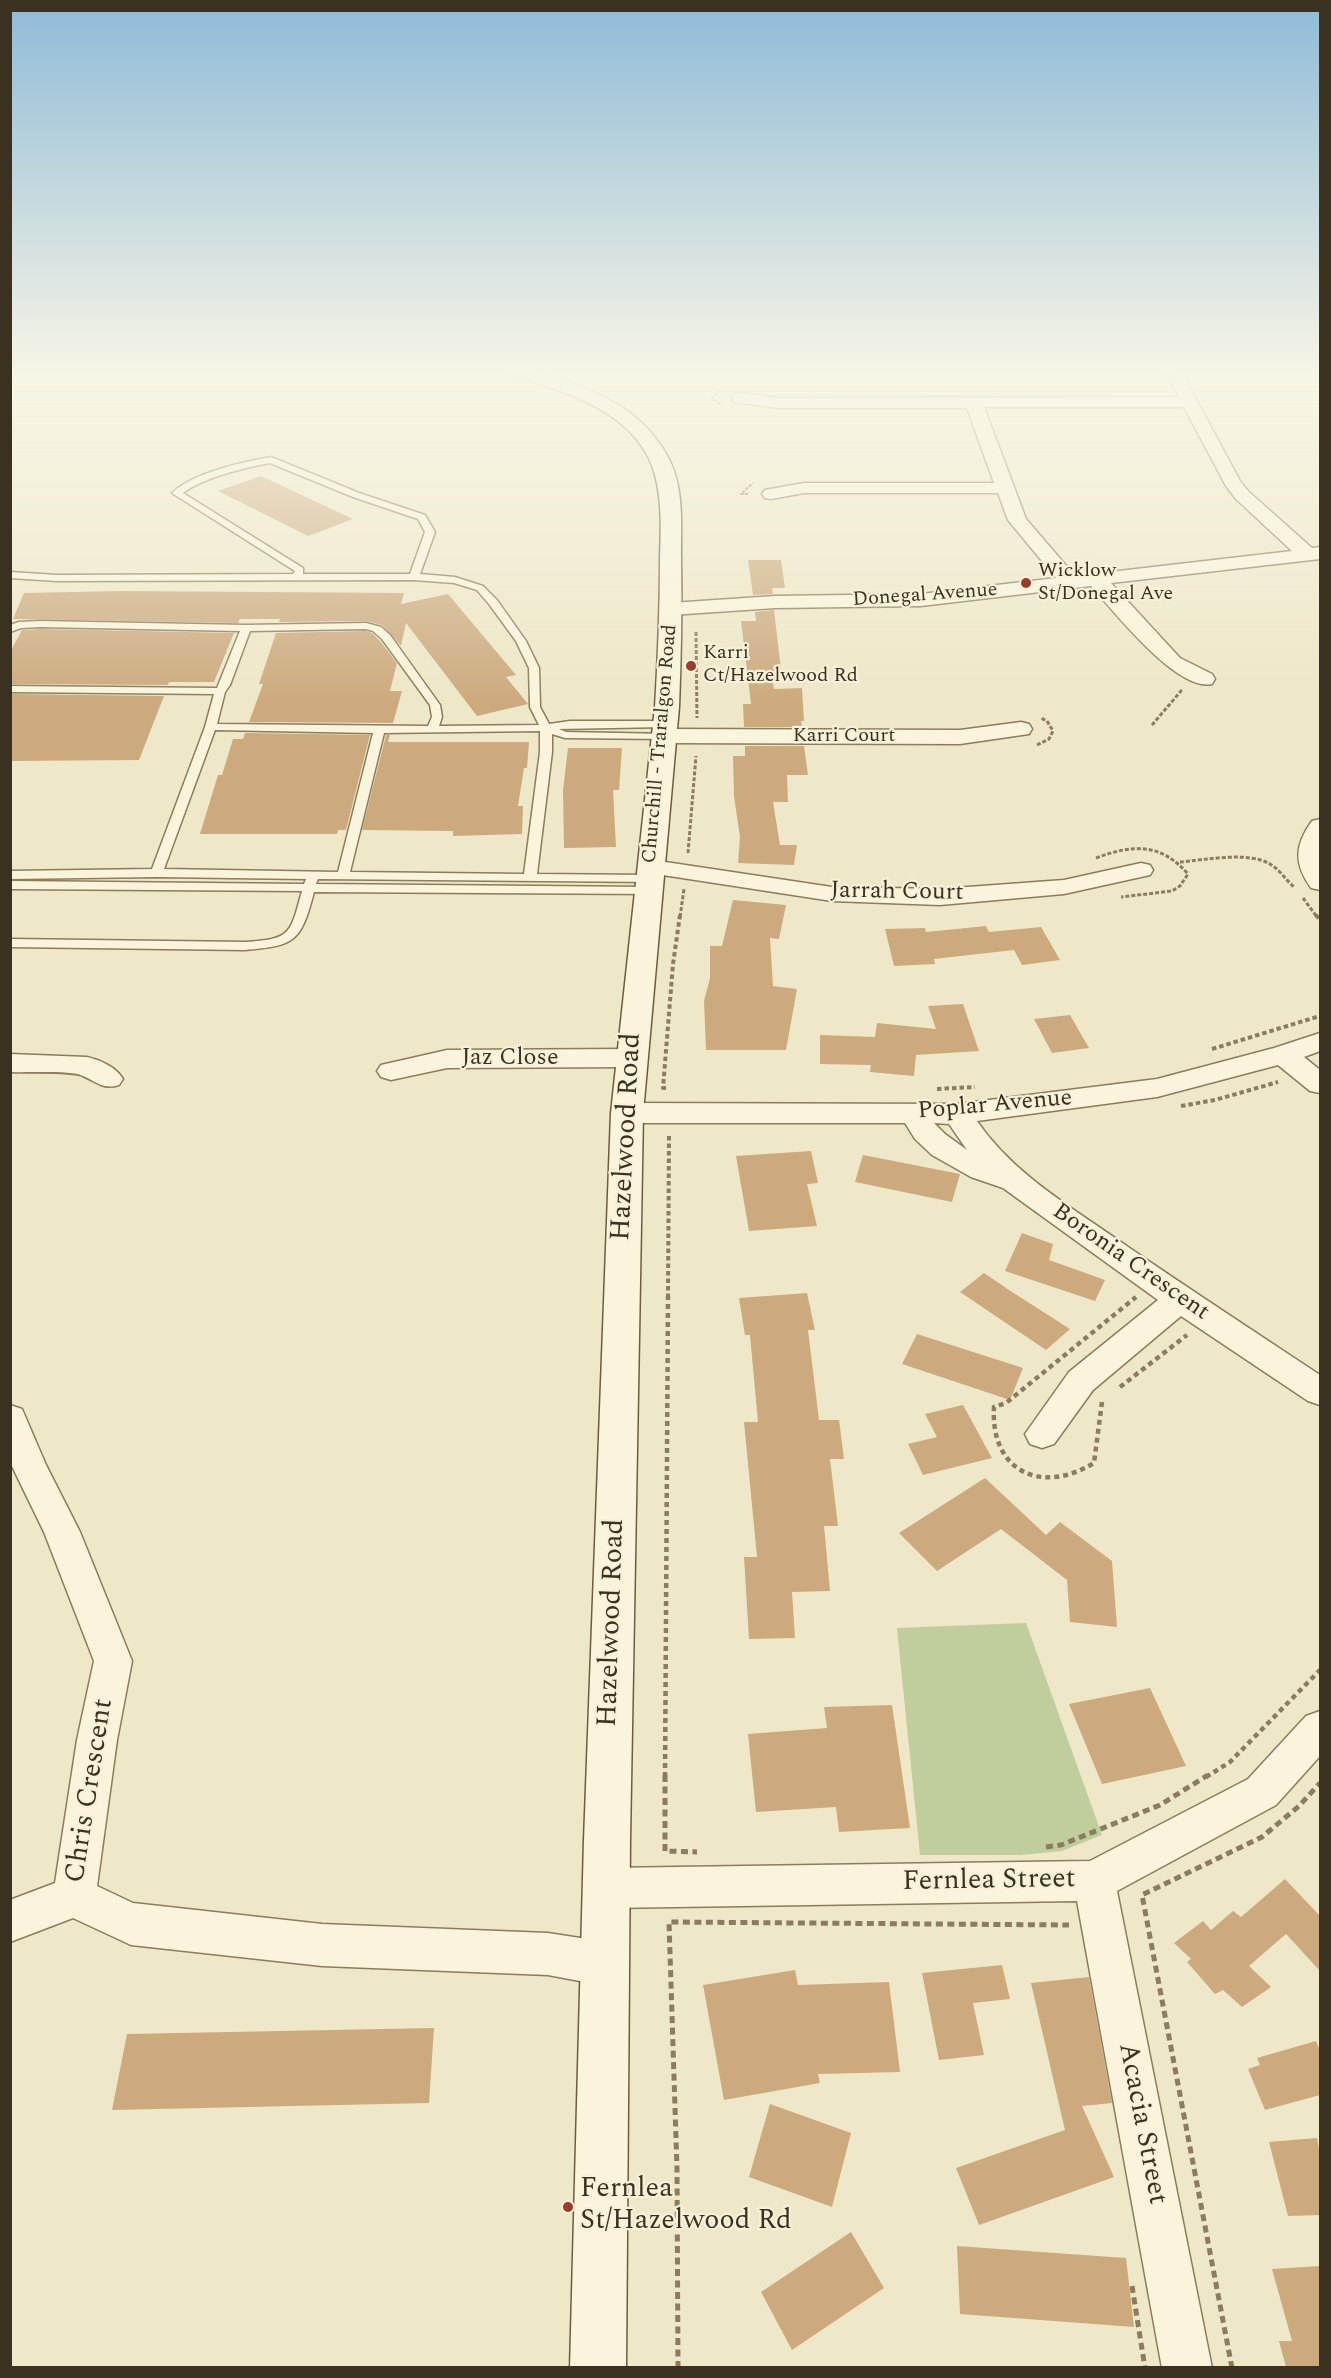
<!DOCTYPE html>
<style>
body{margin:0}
#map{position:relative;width:1331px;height:2378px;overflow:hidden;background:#eee8c8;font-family:Spectral,serif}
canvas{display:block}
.frame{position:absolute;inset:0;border:12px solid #3b3120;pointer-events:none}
</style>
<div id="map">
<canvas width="1331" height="2378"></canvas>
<div class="frame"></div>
</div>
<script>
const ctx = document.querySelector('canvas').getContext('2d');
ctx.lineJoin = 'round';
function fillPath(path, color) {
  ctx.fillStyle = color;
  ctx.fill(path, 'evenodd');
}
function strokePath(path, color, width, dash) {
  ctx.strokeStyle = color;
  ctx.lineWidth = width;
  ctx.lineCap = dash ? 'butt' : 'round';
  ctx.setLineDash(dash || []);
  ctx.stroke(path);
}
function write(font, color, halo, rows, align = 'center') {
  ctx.font = font + ' Spectral,serif';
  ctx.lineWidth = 4.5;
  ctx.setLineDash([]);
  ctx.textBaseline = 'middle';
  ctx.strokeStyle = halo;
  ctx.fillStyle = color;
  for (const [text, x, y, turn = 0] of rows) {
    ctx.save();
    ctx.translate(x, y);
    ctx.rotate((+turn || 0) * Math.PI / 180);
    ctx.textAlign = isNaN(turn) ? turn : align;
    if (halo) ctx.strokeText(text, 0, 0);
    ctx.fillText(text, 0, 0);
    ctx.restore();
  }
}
fillPath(new Path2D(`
 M 1026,1623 L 1102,1835 L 1062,1851 L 1021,1855 L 920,1855 L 897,1628 Z`), '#c0cd9c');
fillPath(new Path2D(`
 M 261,476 L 353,519 L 308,536 L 218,491 Z
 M 748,560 L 781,560 L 785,588 L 772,588 L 773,594 L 753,595 Z
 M 122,591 L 404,593 L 401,604 L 448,594 L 516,675 L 506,677 L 528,704 L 477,716 L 406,623 L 401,646 L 382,625 L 366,621 L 279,622 L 280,619 L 240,619 L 238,623 L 13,619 L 24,593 Z
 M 774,610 L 781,670 L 771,671 L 774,689 L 802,688 L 804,721 L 801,721 L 802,727 L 744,727 L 743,704 L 751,704 L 741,621 L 756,621 L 755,612 Z
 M 40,629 L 234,633 L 214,682 L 169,682 L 168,685 L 10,684 L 10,652 L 22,630 Z
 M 366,631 L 372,633 L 380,641 L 397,663 L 390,691 L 402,691 L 393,723 L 249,722 L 263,684 L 259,684 L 276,633 Z
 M 10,694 L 164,696 L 139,760 L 10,761 Z
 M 245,733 L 370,735 L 346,830 L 338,830 L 337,834 L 200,834 L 218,775 L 222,775 L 233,739 L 243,739 Z
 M 386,735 L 390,735 L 388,742 L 529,742 L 527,768 L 524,768 L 518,806 L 523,806 L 522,834 L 453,836 L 453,831 L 362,830 Z
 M 745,746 L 804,746 L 808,775 L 787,775 L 788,802 L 773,802 L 780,845 L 797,845 L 794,865 L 738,863 L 740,837 L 734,796 L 733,756 L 745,756 Z
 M 568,748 L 622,748 L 619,790 L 613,790 L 616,847 L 564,848 L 563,790 Z
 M 733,900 L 786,905 L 779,939 L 770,938 L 773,986 L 797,989 L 786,1050 L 706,1050 L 704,1001 L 710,978 L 710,946 L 722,946 Z
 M 986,926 L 989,932 L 1041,927 L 1060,960 L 1022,965 L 1014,950 L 934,959 L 935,964 L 894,966 L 885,929 L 925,928 L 926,932 Z
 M 963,1004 L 979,1051 L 916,1055 L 914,1076 L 870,1072 L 871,1065 L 820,1064 L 820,1035 L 875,1037 L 877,1023 L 936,1029 L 928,1006 Z
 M 1070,1015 L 1089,1048 L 1052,1053 L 1034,1019 Z
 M 811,1151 L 818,1183 L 807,1184 L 817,1226 L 749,1231 L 736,1156 Z
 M 863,1155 L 960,1174 L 952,1202 L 855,1182 Z
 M 1022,1233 L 1053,1244 L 1049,1260 L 1105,1280 L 1095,1301 L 1005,1271 Z
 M 984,1273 L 1009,1290 L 1070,1329 L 1046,1350 L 960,1292 Z
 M 807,1293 L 815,1330 L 808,1330 L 819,1420 L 839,1420 L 844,1459 L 830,1459 L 838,1526 L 824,1526 L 830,1591 L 792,1592 L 795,1638 L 749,1639 L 744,1557 L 757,1557 L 744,1422 L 758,1422 L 750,1335 L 745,1335 L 739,1298 Z
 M 917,1334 L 1023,1368 L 1010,1400 L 902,1364 Z
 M 963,1405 L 992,1458 L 923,1475 L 908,1444 L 937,1437 L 925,1414 Z
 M 985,1478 L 1046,1535 L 1060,1522 L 1112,1561 L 1117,1627 L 1070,1622 L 1067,1580 L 1001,1529 L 937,1571 L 899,1533 Z
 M 1150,1688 L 1186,1766 L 1102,1784 L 1069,1704 Z
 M 892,1705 L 910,1828 L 839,1832 L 836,1807 L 756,1812 L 748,1734 L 827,1728 L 824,1707 Z
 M 1285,1879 L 1320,1916 L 1320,1971 L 1286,1934 L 1249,1966 L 1271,1987 L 1242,2007 L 1223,1990 L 1215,1994 L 1187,1962 L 1191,1959 L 1174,1943 L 1203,1921 L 1211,1930 L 1233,1911 L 1241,1917 Z
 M 1002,1965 L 1010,1999 L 973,2003 L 984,2055 L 939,2060 L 922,1973 Z
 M 795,1970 L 798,1985 L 889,1982 L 900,2072 L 818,2074 L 820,2083 L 724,2100 L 703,1985 Z
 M 1089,1977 L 1112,2103 L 1082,2106 L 1114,2177 L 979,2225 L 956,2168 L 1065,2130 L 1031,1983 Z
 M 434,2028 L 429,2103 L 112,2110 L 127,2034 Z
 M 1316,2041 L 1320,2051 L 1320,2095 L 1265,2110 L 1248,2069 L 1260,2065 L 1257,2058 Z
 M 770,2104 L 851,2133 L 832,2207 L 749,2177 Z
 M 1317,2138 L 1320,2154 L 1320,2215 L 1288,2216 L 1269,2142 Z
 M 851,2232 L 884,2288 L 792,2350 L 761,2292 Z
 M 957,2246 L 1126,2258 L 1134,2327 L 960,2314 Z
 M 1320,2266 L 1320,2367 L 1286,2367 L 1279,2341 L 1292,2341 L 1272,2269 Z`), '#ccaa7e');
const lane = new Path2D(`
 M 271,457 L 359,493 L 425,515 L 435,532 L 420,574 L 455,577 L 483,586 L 497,600 L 526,641 L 539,668 L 540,707 L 549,724 L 570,721 L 666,721 L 672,724 L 666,727 L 559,729 L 566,732 L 670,734 L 670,738 L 666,739 L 565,738 L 552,734 L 552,752 L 537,874 L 649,875 L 653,876 L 655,879 L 653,882 L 318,879 L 316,884 L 648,887 L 654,891 L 652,894 L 314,892 C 301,941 296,946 245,950 L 10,947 L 10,939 L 245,942 C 291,939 290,935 302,891 L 10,889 L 10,881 L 304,884 L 306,879 L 157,877 L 10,879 L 10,871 L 152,869 L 205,727 L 214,694 L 10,692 L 10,686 L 217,688 L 240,631 L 40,627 L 21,628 L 10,632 L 10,625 L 19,622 L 40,621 L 246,625 L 366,623 L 381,627 L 390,635 L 440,705 L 442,717 L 439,726 L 539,725 L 530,707 L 529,668 L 516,641 L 489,604 L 477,590 L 454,583 L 414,580 L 57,581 L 10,578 L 10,572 L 57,575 L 293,574 L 295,571 L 172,493 C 192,473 243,462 271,457 ZM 270,463 L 353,497 L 418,519 L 425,532 L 410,574 L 303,574 L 303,568 L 183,493 C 204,477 244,468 270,463 ZM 366,629 L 373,631 L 382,639 L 430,705 L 432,717 L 428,726 L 217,724 L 225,692 L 230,685 L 250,631 ZM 215,730 L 373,733 L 338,872 L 164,869 ZM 540,731 L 540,752 L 524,874 L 350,872 L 384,733 Z`);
const street = new Path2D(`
 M 1165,371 L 1181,371 L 1240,481 L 1248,491 L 1312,548 L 1320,547 L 1320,559 L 1111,583 L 1180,658 L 1212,674 L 1215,679 L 1212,684 C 1177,692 1114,611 1091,586 L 921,606 L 775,608 L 671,615 L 664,613 L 661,609 L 664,605 L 671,603 L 775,596 L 921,594 L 1056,578 L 1008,520 L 998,493 L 804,493 L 771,499 L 765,498 L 762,494 L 765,490 L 804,483 L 994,483 L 967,408 L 778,408 L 734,402 L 732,398 L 734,394 L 740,393 L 778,398 L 1179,397 ZM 984,407 L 1184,407 L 1226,486 L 1236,499 L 1292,551 L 1075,576 L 1026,519 Z
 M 1021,722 L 1029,724 L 1032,729 L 1029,734 L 960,744 L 666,743 L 658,741 L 655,736 L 658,731 L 666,729 L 960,730 Z
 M 1320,819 L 1320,890 L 1311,888 C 1294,864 1294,846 1312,821 Z
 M 652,860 L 832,887 L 940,889 L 1064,880 L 1141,863 L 1150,865 L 1153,870 L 1150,875 L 1064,894 L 940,905 L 832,901 L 643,872 L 640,867 L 643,862 Z
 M 1320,1033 L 1320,1051 L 1304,1057 L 1320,1070 L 1320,1093 L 1310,1091 L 1278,1065 L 1157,1097 L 977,1121 C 1012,1172 1066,1204 1115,1238 C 1183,1285 1252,1330 1320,1375 L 1320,1405 L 1308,1401 L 1181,1316 L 1093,1390 L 1054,1444 L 1042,1448 L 1030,1444 L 1025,1434 L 1069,1372 L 1158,1300 L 1003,1188 L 971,1177 L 932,1155 L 915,1139 L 905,1123 L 627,1123 L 617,1120 L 613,1113 L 617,1106 L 627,1103 L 957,1104 L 1157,1079 L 1274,1048 ZM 934,1123 L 949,1124 L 967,1150 L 945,1134 Z
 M 630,1049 L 640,1052 L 644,1058 L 640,1064 L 630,1067 L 447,1068 L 391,1080 L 381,1077 L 377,1071 L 381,1065 L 447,1050 Z
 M 10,1054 L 87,1057 C 100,1060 116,1067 123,1079 L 119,1085 C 103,1090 97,1082 83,1076 C 71,1070 27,1073 10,1072 Z
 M 10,1405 L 22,1409 L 46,1465 L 80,1532 L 132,1661 L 117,1740 L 97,1886 L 133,1903 L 322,1924 L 548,1933 L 606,1942 L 621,1949 L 628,1964 L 621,1979 L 606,1986 L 548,1975 L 322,1966 L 131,1945 L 73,1918 L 10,1942 L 10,1900 L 55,1883 L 77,1740 L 94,1661 L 44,1532 L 10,1462 Z
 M 1320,1711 L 1320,1756 L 1276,1805 L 1117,1891 L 1212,2368 L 1162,2368 L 1077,1901 L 608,1908 L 593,1902 L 587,1888 L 593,1874 L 608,1868 L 1090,1861 L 1248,1779 L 1306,1716 Z`);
const secondary = new Path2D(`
 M 504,371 C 540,371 563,378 596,393 C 627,407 653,428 669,459 C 684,488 681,525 681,557 C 682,607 681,657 679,707 L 643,1113 L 630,1840 L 626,2368 L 570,2368 L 584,1840 L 611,1113 L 655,707 C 658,657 660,607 660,557 C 661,529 662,501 655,475 C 639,412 562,389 507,375 Z`);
strokePath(lane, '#8a7c5d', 3);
strokePath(street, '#8a7c5d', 3);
strokePath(secondary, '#6c5d40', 3);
strokePath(new Path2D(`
 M 720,390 L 712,398 L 722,406
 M 748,494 L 741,494 L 753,483`), '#8a7c5d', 2, [3, 1.5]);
strokePath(new Path2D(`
 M 696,632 L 697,718
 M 1152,725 L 1181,691 L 1179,690
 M 1037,745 L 1049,739 L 1053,731 L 1047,721 L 1041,718
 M 688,853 L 696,756
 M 1096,858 C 1133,844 1161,843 1188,874 L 1180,886 L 1172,891 L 1121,897
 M 1180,862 C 1205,860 1248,851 1270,864 C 1279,869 1286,880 1294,887
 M 1303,898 L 1317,917
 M 680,917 L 684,889`), '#8a7c5d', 3, [4, 2]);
strokePath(new Path2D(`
 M 1316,915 L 1320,920
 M 1212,1049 L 1320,1016
 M 666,1088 L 663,1088 L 673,964 L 680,915
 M 937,1089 L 975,1087
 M 1181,1106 L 1215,1100 L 1278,1082
 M 668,1298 L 669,1136`), '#8a7c5d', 4, [4.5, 3]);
strokePath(new Path2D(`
 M 1120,1387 L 1187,1335
 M 1102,1402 L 1094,1463 C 1042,1495 990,1472 994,1407 L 1006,1403 L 1136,1297
 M 665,1777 L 668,1296
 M 1206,1777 L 1230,1762 L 1320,1670`), '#8a7c5d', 4.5, [5, 4]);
strokePath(new Path2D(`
 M 665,1775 L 665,1851 L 697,1852
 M 1046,1847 L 1061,1845 L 1160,1805 L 1208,1775
 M 1132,2286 L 1145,2368
 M 678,2368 L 677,2169 L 669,1922 L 1069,1925
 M 1232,2368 L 1142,1895 L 1262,1837 L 1299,1806 L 1320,1783`), '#8a7c5d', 5, [7, 4.5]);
fillPath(lane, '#f9f4db');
fillPath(street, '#f9f4db');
fillPath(secondary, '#f9f4db');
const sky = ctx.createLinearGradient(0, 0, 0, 704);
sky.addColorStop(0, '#8fbad8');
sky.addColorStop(0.53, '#f7f5e6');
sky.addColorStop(1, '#f7f5e600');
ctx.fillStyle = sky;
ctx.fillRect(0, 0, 1331, 704);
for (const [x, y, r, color] of [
 [1026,583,6,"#993c2d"],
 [691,666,6,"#993c2d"],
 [568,2207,6,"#993c2d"]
]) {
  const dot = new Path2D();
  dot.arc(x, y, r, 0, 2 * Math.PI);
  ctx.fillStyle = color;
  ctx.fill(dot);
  strokePath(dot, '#f6f1d8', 2);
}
write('20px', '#3b3120', '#f6f1d8', [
 ["Wicklow",1038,572],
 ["St/Donegal Ave",1038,595],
 ["Karri",703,654],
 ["Ct/Hazelwood Rd",703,677]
], 'left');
write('20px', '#3b3120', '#f6f1d8', [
 ["Donegal Avenue",925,596,-4],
 ["Karri Court",844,737],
 ["Churchill - Traralgon Road",661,744,-85]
]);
write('24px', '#3b3120', '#f6f1d8', [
 ["Jarrah Court",897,893,1],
 ["Jaz Close",510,1059],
 ["Poplar Avenue",995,1106,-5],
 ["Boronia Crescent",1130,1263,35]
]);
write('28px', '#3b3120', '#f6f1d8', [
 ["Hazelwood Road",628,1137,-87],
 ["Hazelwood Road",613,1623,-88],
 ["Chris Crescent",91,1791,-81],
 ["Fernlea Street",989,1882,-1],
 ["Acacia Street",1141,2124,79]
]);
write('28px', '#3b3120', '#f6f1d8', [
 ["Fernlea",580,2191],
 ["St/Hazelwood Rd",580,2223]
], 'left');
</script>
